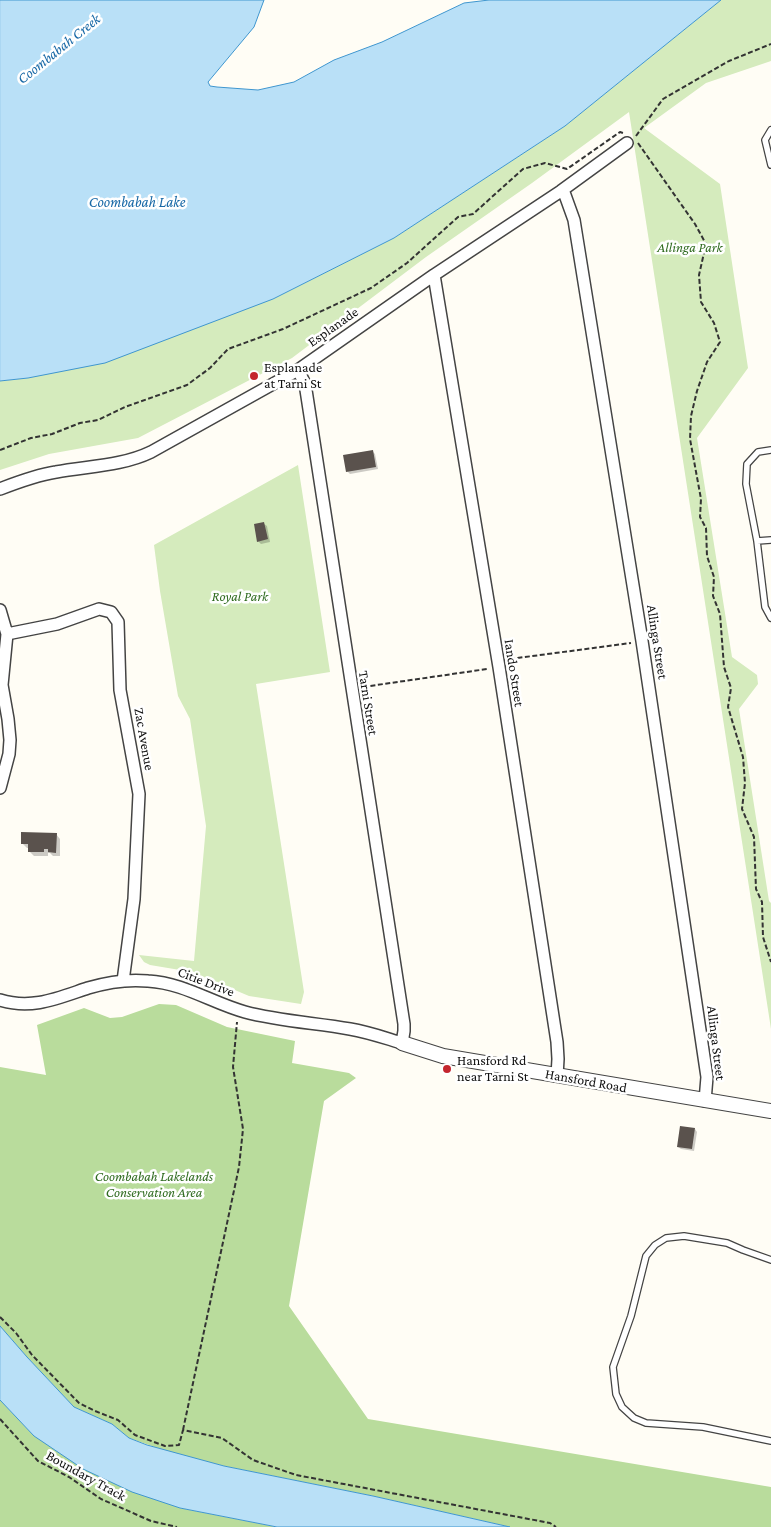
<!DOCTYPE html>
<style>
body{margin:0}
canvas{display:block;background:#fffdf5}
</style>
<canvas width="771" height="1527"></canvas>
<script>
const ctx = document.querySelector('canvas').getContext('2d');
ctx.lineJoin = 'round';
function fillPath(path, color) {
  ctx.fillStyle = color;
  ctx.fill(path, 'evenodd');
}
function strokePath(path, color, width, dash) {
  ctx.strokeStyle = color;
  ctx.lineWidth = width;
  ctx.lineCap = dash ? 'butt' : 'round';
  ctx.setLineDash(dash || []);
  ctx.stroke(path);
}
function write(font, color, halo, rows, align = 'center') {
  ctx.font = font + ' "Crimson Pro",serif';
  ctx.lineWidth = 5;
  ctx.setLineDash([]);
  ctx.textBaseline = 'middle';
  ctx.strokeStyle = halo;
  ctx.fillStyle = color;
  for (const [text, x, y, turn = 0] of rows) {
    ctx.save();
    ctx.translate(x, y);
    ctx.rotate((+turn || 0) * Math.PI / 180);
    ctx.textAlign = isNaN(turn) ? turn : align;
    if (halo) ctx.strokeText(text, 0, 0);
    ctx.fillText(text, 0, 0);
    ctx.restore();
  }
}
fillPath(new Path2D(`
 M 721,0 L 771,0 L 771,61 L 706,83 L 644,128 L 720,184 L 748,368 L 697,438 L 732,657 L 757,675 L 758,684 L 739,709 L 769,901 L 771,903 L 771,1029 L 629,112 L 532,183 L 426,257 L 292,358 L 138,438 L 49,454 L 0,470 L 0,381 L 28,378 L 273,299 L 394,238 L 565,126 Z
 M 298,465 L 330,672 L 256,684 L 304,992 L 301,1004 L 249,996 L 192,972 L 150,965 L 144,962 L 139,955 L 194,961 L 206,826 L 190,719 L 178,696 L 160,591 L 154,545 Z`), '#d5ebbd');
fillPath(new Path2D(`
 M 159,1004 L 176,1005 L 227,1027 L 295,1041 L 292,1063 L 349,1073 L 356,1078 L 324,1101 L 289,1306 L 368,1419 L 771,1487 L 771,1527 L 510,1527 L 373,1496 L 224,1466 L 172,1453 L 129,1438 L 112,1424 L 74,1407 L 27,1357 L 0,1326 L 0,1067 L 46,1075 L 37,1025 L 84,1008 L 110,1018 L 122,1017 Z
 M 0,1400 L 34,1436 L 180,1508 L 277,1527 L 0,1527 Z`), '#b9dc9c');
const water = new Path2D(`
 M 0,0 L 264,0 L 254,27 L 208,82 L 210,86 L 217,87 L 258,90 L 294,82 L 334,60 L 382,42 L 464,3 L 489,0 L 721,0 L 565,126 L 394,238 L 273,299 L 105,363 L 28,378 L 0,381 Z
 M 0,1326 L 27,1357 L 74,1407 L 112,1424 L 129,1438 L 147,1445 L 224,1466 L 373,1496 L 510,1527 L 277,1527 L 180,1508 L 132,1492 L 83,1469 L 34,1436 L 0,1400 Z`);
fillPath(water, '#b9e0f7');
strokePath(water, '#3f96cf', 1);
fillPath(new Path2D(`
 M 373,452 L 375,454 L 378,469 L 350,474 L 347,471 Z
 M 264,524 L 267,526 L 270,542 L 261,544 L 258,541 Z
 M 56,834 L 60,839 L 60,856 L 53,856 L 50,853 L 48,853 L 48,856 L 34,856 L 29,851 L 29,848 L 27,848 L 22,843 Z
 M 695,1129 L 697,1132 L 694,1151 L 681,1149 L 678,1147 Z`), '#0003');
fillPath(new Path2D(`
 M 373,450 L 376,467 L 346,472 L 343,455 Z
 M 264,522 L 268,539 L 257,542 L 254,524 Z
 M 21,832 L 57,833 L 56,853 L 48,852 L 48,849 L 44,849 L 44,852 L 28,852 L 28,844 L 21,844 Z
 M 680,1126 L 695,1128 L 692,1149 L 677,1147 Z`), '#5a524d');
const service = new Path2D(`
 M 771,130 L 765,140 L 771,165
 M 771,450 L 758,452 L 747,464 L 746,484 L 757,541 L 765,607 L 771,618
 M 757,541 L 771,540
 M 771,1260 L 743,1250 L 727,1243 L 684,1236 L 666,1238 L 655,1245 L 646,1256 L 631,1316 L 613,1367 L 616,1394 L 622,1407 L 634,1418 L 646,1423 L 703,1427 L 771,1441`);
const minor = new Path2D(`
 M 561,191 L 565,195 L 574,220 L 642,641 L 707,1077 L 705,1101
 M 434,275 L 499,667 L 557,1042 L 558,1059 L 557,1076
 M 0,489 C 18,482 37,475 56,472 C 88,466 122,466 151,452 L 298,370 L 434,275 L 561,191 L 627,143
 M 0,610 L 7,634 L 2,685 L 8,719 L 10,740 L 9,754 L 0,788
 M 7,634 L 57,624 L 99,609 L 111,612 L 118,622 L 120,690 L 139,794 L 134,899 L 123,981
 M 0,1000 C 32,1010 58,998 88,988 C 108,982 128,979 148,981 C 184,983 212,1003 245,1012 C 279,1021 316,1023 350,1029 C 368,1032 385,1038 402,1043 L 404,1031 L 404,1024 L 306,390 L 304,382 L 298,370`);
const tertiary = new Path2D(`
 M 402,1043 L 443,1056 L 771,1111`);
strokePath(service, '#444', 8);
strokePath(minor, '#444', 14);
strokePath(tertiary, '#444', 16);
strokePath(new Path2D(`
 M 636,136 L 663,99 L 729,61 L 771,44
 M 638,143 L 695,224 L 706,244 L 699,275 L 701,302 L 714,323 L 720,342 L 707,362 L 697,391 L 691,416 L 690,439 L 701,499 L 700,517 L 706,528 L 707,556 L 714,577 L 713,596 L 720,614 L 724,667 L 731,688 L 728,707 L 743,757 L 745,783 L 742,809 L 754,837 L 756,889 L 762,902 L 763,937 L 771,962
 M 0,450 L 31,438 L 52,434 L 80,423 L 98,420 L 125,407 L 187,385 L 210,368 L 228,349 L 283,329 L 371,288 L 407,263 L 458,217 L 473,214 L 523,169 L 545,163 L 567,169 L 620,132 L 623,133
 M 510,659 L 631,643
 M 363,687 L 487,669
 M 0,1317 L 16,1333 L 32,1355 L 79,1403 L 95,1411 L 118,1420 L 135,1435 L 165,1446 L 179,1445 L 183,1430 L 222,1438 L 253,1460 L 296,1475 L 550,1523 L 556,1527
 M 0,1419 L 38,1461 L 69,1477 L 101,1499 L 151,1521 L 177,1527
 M 183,1430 L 239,1167 L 243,1129 L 233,1067 L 237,1022`), '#333', 2, [5, 2.5]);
strokePath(service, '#fff', 5.5);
strokePath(minor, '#fff', 11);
strokePath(tertiary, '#fff', 14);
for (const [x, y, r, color] of [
 [254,376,5,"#c4262e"],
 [447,1069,5,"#c4262e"]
]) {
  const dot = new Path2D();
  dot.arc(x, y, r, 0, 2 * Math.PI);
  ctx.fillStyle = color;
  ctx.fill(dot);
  strokePath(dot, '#fff', 2);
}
write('italic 14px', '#2f6b1f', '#fff', [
 ["Allinga Park",690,248],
 ["Royal Park",240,597],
 ["Coombabah Lakelands",154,1177],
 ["Conservation Area",154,1193]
]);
write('14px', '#111', '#fff', [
 ["Esplanade",333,327,-35],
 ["Allinga Street",657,642,81],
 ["Iando Street",514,673,81],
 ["Tarni Street",368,703,81],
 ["Zac Avenue",144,739,80],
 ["Citie Drive",206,982,21],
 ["Allinga Street",716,1043,83],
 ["Hansford Road",586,1081,10],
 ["Boundary Track",86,1476,29]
]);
write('14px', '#111', '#fff', [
 ["Esplanade",264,368],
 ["at Tarni St",264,384],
 ["Hansford Rd",457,1061],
 ["near Tarni St",457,1077]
], 'left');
write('italic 15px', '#1768a6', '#fff', [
 ["Coombabah Creek",59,49,-39],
 ["Coombabah Lake",137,202]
]);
</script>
